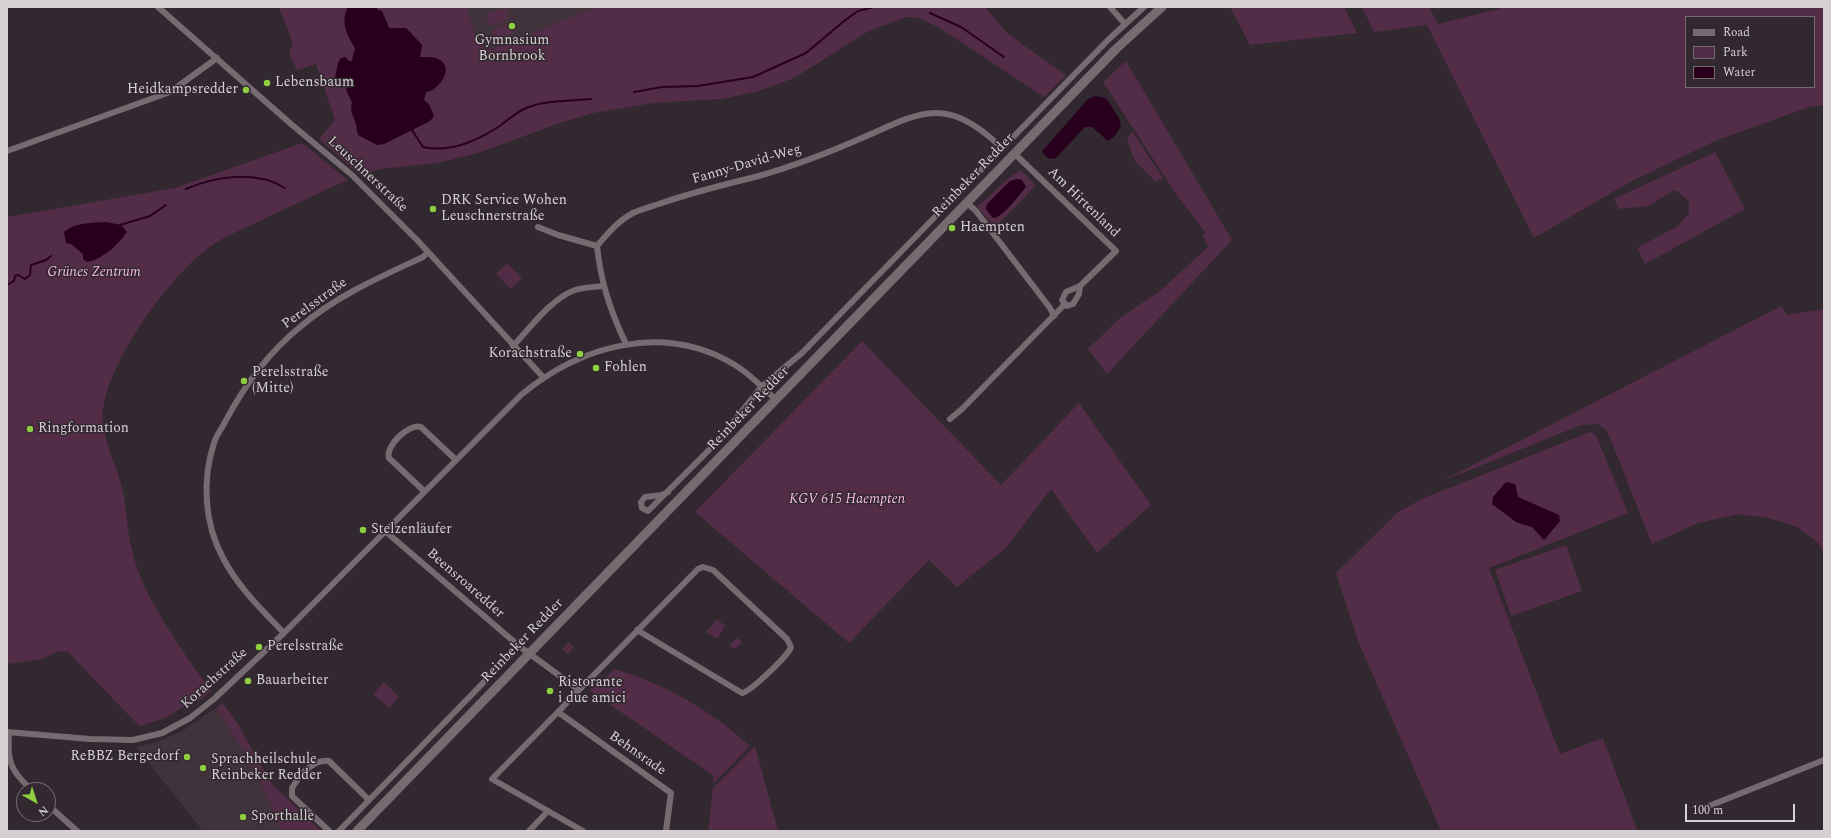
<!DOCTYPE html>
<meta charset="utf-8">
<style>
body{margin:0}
#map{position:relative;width:1831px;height:838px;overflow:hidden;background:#32282f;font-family:Spectral,serif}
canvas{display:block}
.frame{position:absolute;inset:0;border:8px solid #d6cfd3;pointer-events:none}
.legend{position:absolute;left:1685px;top:16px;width:130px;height:72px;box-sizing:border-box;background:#32282f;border:1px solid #746b71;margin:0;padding:5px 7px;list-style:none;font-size:12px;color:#d6cfd3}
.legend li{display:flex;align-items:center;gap:8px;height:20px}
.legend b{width:20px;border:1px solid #746b71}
.north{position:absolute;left:16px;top:782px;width:40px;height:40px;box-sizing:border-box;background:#32282f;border:1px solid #746b71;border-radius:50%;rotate:141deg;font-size:11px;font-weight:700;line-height:16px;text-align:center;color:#d6cfd3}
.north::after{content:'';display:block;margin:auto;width:14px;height:18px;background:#8fcd41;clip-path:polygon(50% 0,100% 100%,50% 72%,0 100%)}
.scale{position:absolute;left:1685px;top:804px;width:110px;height:18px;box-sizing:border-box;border:2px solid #d6cfd3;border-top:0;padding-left:5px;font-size:12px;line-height:14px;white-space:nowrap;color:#d6cfd3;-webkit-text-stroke:3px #32282f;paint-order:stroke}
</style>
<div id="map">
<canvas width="1831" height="838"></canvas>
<div class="frame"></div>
<ul class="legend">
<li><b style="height:5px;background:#776b72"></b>Road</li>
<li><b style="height:11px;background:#532d47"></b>Park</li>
<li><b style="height:11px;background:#28001d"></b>Water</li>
</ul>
<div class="north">N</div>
<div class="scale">100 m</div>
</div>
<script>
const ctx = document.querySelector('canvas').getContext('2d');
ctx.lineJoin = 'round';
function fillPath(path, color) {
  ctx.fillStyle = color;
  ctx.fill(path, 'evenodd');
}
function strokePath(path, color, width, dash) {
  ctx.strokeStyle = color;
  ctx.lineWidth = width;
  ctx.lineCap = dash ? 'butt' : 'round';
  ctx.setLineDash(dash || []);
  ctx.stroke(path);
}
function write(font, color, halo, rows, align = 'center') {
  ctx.font = font + ' Spectral,serif';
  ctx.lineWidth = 3;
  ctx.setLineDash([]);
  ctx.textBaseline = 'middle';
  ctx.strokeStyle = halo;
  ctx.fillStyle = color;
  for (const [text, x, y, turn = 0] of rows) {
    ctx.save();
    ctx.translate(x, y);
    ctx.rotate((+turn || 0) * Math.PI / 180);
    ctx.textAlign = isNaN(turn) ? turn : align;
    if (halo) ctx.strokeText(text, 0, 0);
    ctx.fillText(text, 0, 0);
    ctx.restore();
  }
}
fillPath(new Path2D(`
 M 466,7 L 596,7 L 490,50 L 479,44 Z
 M 216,708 L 242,748 L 264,789 L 281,831 L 203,831 L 136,747 L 158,742 L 184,730 Z`), '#41333c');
fillPath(new Path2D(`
 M 279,7 L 348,7 L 345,13 L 348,36 L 355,48 L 352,61 L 349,61 L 345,57 L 341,58 L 338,63 L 336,77 L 346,86 L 347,92 L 352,102 L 351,110 L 356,124 L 356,130 L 362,137 L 374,143 L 384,144 L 430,121 L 429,104 L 424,100 L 426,92 L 433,91 L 444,79 L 420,57 L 422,45 L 406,28 L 389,28 L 382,11 L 378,10 L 376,7 L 466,7 L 479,44 L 490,50 L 596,7 L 985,7 L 1008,34 L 1066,75 L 1044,97 L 938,27 L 919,18 L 906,17 L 867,32 L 794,78 L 759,91 L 721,99 L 653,103 L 593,113 L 557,124 L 478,153 L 438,163 L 380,169 L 360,175 L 319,139 L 335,120 L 316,64 L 297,70 L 289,53 L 293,43 Z
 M 1230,7 L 1344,7 L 1357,33 L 1250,45 Z
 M 1362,7 L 1429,7 L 1438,24 L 1506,7 L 1824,7 L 1824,105 L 1809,107 L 1715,141 L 1630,182 L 1534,238 L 1427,25 L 1374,32 ZM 1686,17 L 1814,17 L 1814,87 L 1686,87 Z
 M 505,8 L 509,19 L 490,26 L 486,15 Z
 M 510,23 L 514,33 L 495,40 L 492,30 Z
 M 1126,61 L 1232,240 L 1107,374 L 1088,349 L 1120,318 L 1161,290 L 1208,247 L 1203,236 L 1206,233 L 1178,197 L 1103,82 Z
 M 1132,131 L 1163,178 L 1156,182 L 1135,161 L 1127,140 Z
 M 302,143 L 348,180 C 320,192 292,206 264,219 C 248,227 229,234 214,244 C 173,270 98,372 103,422 C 105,446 118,468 123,492 C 127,511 127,531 132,550 C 143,599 183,651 211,691 L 199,701 L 192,701 L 167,717 L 140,726 L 143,730 L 68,652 L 60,651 L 41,659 L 7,664 L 7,217 L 175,188 Z
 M 1715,152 L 1745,209 L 1645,264 L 1637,248 L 1678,226 L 1689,213 L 1689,201 L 1675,190 L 1648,206 L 1619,209 L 1614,199 Z
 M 1021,170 L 1036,185 L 993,230 L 992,224 L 977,207 L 1010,177 Z
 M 507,263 L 522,278 L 511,289 L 496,274 Z
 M 1781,306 L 1787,315 L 1824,309 L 1824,552 L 1817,542 L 1797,527 L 1769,518 L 1738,514 L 1698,523 L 1652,544 L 1611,440 L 1606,430 L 1598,424 L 1581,425 L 1440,482 Z
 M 862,341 L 1001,485 L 1079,403 L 1151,505 L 1097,553 L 1051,489 L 1006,548 L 957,587 L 929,560 L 849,643 L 695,512 Z
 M 1590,432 L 1596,435 L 1628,513 L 1489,568 L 1560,754 L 1603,738 L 1637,830 L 1441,831 L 1359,643 L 1336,573 L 1398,512 L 1424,498 ZM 1515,484 L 1518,497 L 1545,539 L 1532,527 L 1516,522 Z
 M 1566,545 L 1582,591 L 1511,616 L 1495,570 Z
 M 717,619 L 725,626 L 717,639 L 706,632 Z
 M 737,638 L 742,642 L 735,649 L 729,646 Z
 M 569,642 L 574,647 L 567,654 L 562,649 Z
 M 614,669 C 668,685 708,709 750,746 L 713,784 L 714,776 L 589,690 L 597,684 L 600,688 L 605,684 L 603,680 Z
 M 384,682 L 399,697 L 389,708 L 373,694 Z
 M 223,703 L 239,726 L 271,783 L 321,831 L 281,831 L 264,789 L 242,748 L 216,708 Z
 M 755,746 L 778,831 L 708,831 L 713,788 Z`), '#532d47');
fillPath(new Path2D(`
 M 348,7 L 376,7 L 378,10 L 382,11 L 389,28 L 406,28 L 422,45 L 420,57 C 425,57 432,57 436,58 C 457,66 440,89 426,92 L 424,100 L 429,104 L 434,116 L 430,121 L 384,144 L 377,145 L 358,135 L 356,124 L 351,110 L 352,102 L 347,92 L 346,87 L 335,77 L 338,63 L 341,58 L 345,57 L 349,61 L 352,61 L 355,48 C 347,35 340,22 348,7 Z
 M 1095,96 L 1106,98 L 1119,118 L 1121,126 L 1115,136 L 1108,141 L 1092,127 L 1085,127 L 1055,159 L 1048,158 L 1042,152 L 1044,149 L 1088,99 Z
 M 1017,179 L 1022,180 L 1026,187 C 1019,195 1003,218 993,218 L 986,209 L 987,204 L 1010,181 Z
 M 106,222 L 121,225 L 127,232 C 118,245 103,259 87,262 L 83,259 L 83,254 L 71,244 L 66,243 L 64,232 C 76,222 92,223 106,222 Z
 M 1506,482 L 1515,484 L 1518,497 L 1559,515 L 1560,521 L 1544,540 L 1532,527 L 1516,522 L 1492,504 L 1493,497 Z`), '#28001d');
strokePath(new Path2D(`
 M 930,13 L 961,27 L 1004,57
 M 634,92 L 662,87 L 698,86 L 753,77 L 806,53 L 844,21 L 858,11 L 874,7
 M 412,130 L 423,147 C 450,153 479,140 501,125 C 509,119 517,112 526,108 C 545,100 570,101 591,99
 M 186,189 C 216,176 256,170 285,188
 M 120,225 L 150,216 L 166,205
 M 7,285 L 14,281 L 15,276 L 18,275 L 25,279 L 30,275 L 31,265 L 46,260 L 51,256`), '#28001d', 2);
strokePath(new Path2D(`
 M 158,7 L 291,124 L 352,175 L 418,241 L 543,377
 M 1110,7 L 1125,24
 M 7,151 L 170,92 L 217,58
 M 1015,154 L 1116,251 L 1080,286 L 1066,292 L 1062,300 L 1067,306 L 1073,304 L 1079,294 L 1080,286
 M 967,203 L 976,211 L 1050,308 L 1054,316
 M 538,227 L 558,235 L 597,246
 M 626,344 C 610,310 601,283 597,246 C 608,233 618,221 633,213 C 641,209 650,207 659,204 C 690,193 722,185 755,177 C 795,166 833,151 871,134 C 892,125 914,113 937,113 C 962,113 985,132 1002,148
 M 513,346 C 530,328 552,298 575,290 C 584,287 594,287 603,286
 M 950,419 L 962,409 L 1065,304
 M 424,491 L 389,458 C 385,446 409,423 421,427 L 456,460
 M 668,492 L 662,495 L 645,497 L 641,502 L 642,508 L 648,511 L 718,441 L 762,386 L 802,353 L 1109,39 L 1144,7
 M 385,531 L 519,646 L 579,690 L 558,712
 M 284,633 C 261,609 238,587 223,558 C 204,523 202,480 214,443 C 216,436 222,428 225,422 C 244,386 268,353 300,327 C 336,296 380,277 423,257 L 428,252
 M 579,690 L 698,569 L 703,567 L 713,570 L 787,639 L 791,647 C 788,656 751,691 742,693 L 637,630
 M 7,732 L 90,739 L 133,740 L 162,733 L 190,718 L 214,699 L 284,633 L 521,395 C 581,345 664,322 735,365 C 750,374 763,388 776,400
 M 9,732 C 7,761 10,771 32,790
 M 48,805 L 77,831
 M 1699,810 L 1824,760
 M 329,831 L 292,796 L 292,788 C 300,775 312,759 329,761 L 369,800
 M 339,831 L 519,646
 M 529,831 L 548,811
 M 583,831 L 492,779 L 558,712 L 671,793 L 666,831`), '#776b72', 6);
strokePath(new Path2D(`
 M 357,831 L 1117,48 L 1162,7`), '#776b72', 9);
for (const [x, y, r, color] of [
 [512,26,4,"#8fcd41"],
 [267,83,4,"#8fcd41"],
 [246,90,4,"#8fcd41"],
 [433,209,4,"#8fcd41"],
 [952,228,4,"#8fcd41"],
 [580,354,4,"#8fcd41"],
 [596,368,4,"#8fcd41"],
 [244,381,4,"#8fcd41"],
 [30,429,4,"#8fcd41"],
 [363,530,4,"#8fcd41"],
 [259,647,4,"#8fcd41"],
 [248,681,4,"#8fcd41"],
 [550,691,4,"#8fcd41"],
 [187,757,4,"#8fcd41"],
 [203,768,4,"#8fcd41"],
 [243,817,4,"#8fcd41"]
]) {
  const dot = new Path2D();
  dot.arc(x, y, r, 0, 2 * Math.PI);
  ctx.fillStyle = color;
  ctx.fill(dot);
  strokePath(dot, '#32282f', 1.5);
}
write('14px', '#d6cfd3', '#32282f', [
 ["Gymnasium",512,41,"center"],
 ["Bornbrook",512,57,"center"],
 ["Lebensbaum",275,83],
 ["Heidkampsredder",238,90,"right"],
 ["DRK Service Wohen",441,201],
 ["Leuschnerstraße",441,217],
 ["Haempten",960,228],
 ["Korachstraße",572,354,"right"],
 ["Fohlen",604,368],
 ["Perelsstraße",252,373],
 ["(Mitte)",252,389],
 ["Ringformation",38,429],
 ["Stelzenläufer",371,530],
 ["Perelsstraße",267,647],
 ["Bauarbeiter",256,681],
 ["Ristorante",558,683],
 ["i due amici",558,699],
 ["ReBBZ Bergedorf",179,757,"right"],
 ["Sprachheilschule",211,760],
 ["Reinbeker Redder",211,776],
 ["Sporthalle",251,817]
], 'left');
write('14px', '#d6cfd3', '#32282f', [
 ["Fanny-David-Weg",747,165,-16],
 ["Leuschnerstraße",367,175,43],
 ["Reinbeker Redder",974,176,-46],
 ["Am Hirtenland",1083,203,44],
 ["Perelsstraße",315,304,-36],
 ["Reinbeker Redder",749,409,-46],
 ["Beensroaredder",465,584,41],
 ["Reinbeker Redder",523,641,-46],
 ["Korachstraße",215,679,-42],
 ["Behnsrade",637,754,35]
]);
write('italic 14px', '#f8bae2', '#32282f', [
 ["Grünes Zentrum",94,273],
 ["KGV 615 Haempten",847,500]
]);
</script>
